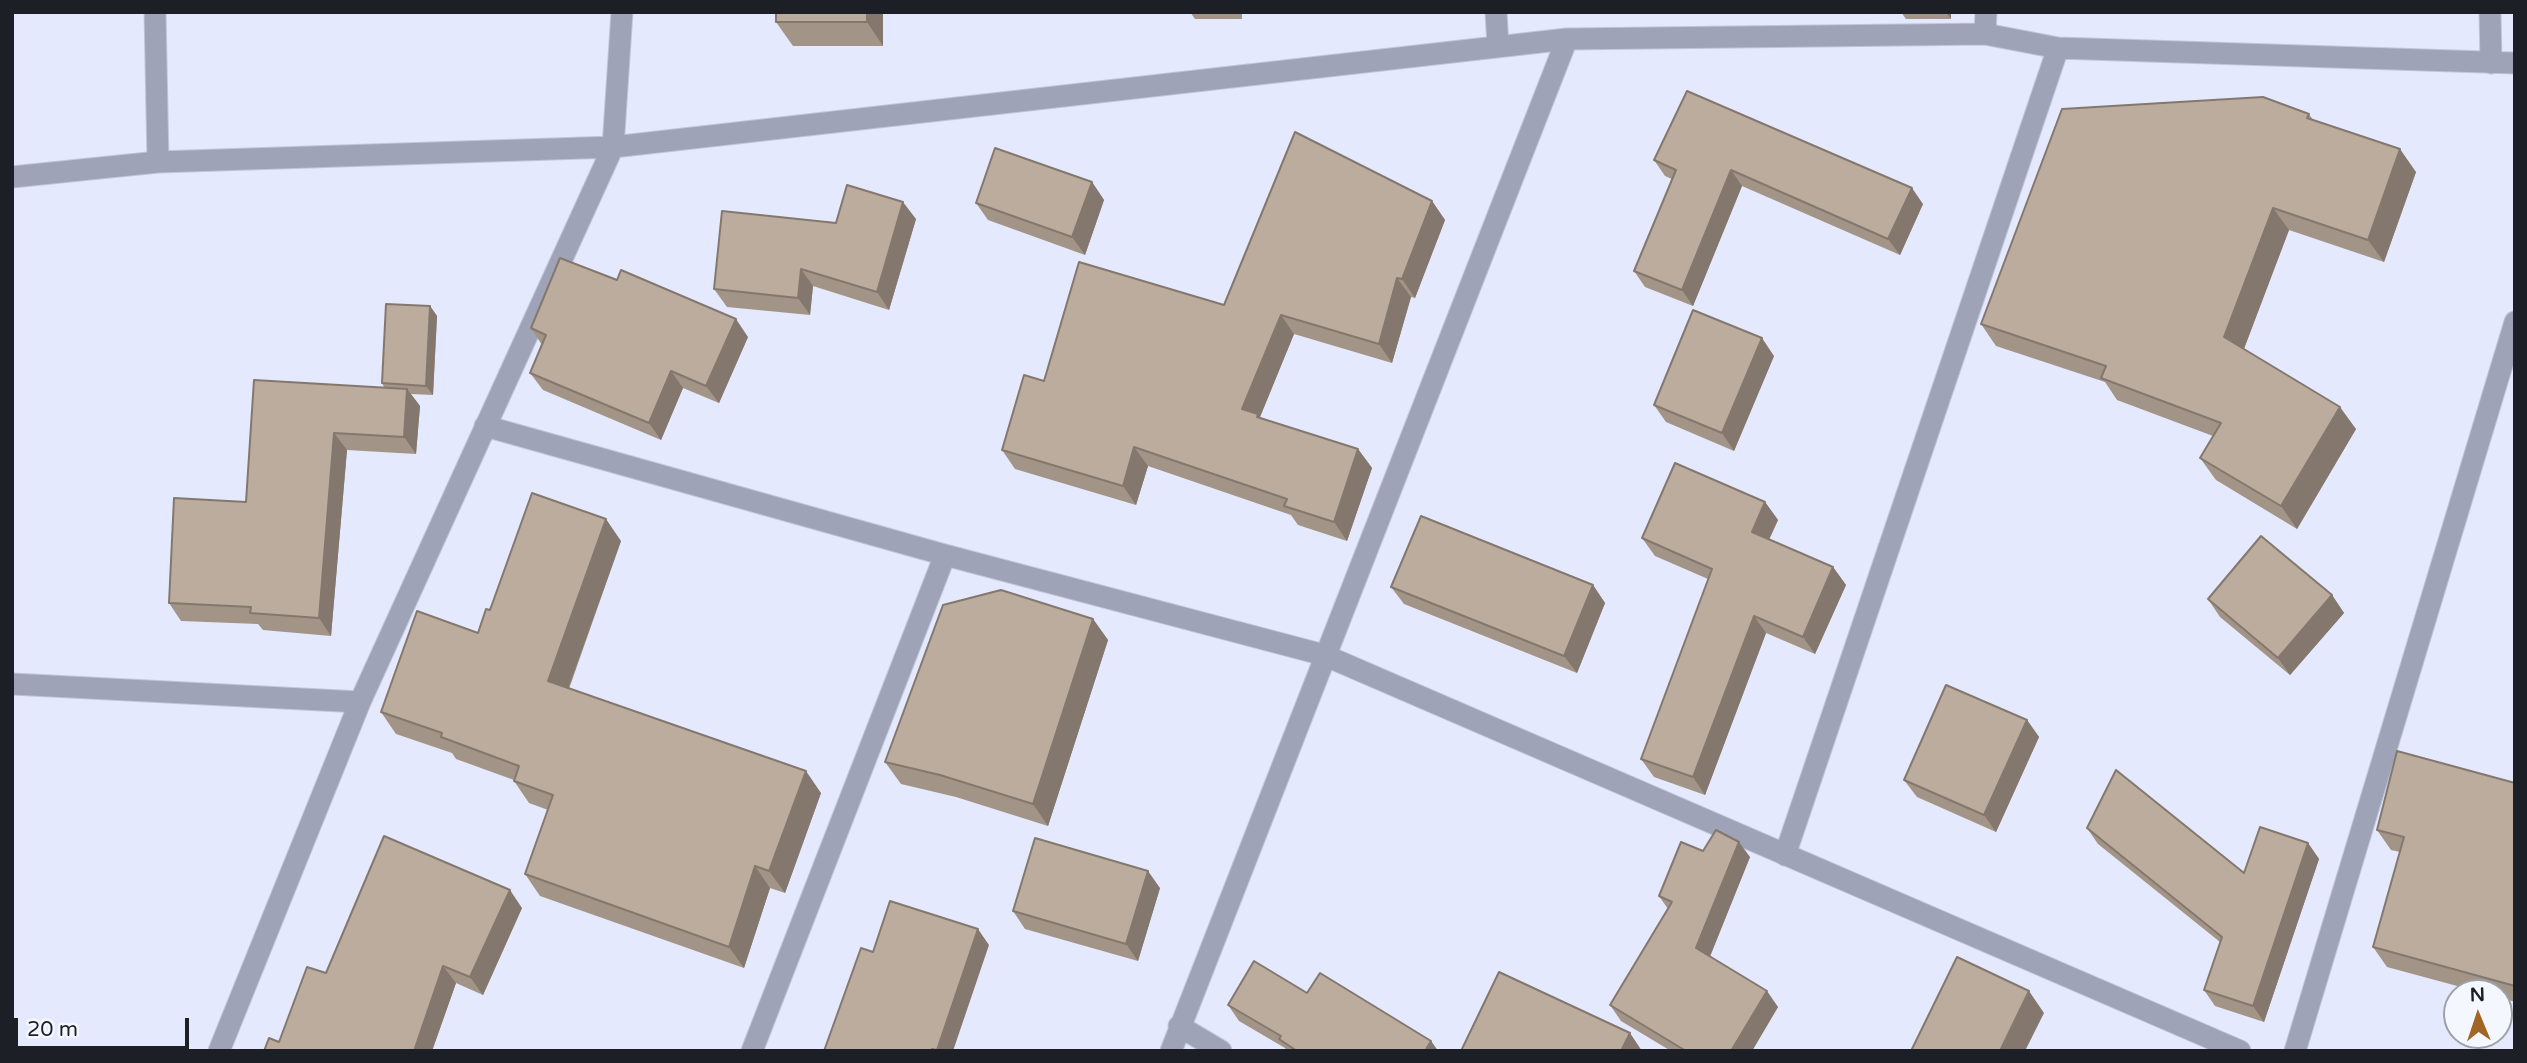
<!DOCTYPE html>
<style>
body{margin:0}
#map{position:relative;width:2527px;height:1063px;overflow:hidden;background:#e4e9fe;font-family:"Varela Round",sans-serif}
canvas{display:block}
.frame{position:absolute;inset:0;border:14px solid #1d1f26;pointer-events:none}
.north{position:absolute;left:2443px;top:979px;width:70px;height:70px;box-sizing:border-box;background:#f5f7ff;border:2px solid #9fa1a8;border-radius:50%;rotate:358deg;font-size:19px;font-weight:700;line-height:28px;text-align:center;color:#1d1f26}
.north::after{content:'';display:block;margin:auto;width:24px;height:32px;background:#a16626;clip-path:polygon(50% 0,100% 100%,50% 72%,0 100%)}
.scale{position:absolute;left:14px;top:1018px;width:175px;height:32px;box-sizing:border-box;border:4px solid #1d1f26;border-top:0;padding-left:9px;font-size:21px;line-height:24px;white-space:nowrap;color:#1d1f26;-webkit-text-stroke:5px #f5f7ff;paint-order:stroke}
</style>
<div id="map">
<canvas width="2527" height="1063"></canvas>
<div class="frame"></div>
<div class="north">N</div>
<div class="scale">20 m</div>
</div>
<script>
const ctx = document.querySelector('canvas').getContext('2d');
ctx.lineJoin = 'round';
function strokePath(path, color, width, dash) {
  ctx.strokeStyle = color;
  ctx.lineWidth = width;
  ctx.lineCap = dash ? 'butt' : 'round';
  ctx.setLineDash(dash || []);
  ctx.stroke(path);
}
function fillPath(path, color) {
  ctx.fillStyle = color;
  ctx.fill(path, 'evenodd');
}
const minor = new Path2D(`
 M 155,12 L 158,162
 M 1496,12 L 1498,46
 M 2490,12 L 2491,63
 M 1985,34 L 1986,12
 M 12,177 L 158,162 L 613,147 L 1567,39 L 1985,34 L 2058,48 L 2515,63
 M 485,426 L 945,555 L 1324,655 L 2240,1051
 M 12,684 L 360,702
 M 1785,855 L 2058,48
 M 1179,1026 L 1221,1051
 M 219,1051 L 360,702 L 613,147 L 622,12
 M 752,1051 L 945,555
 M 1171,1051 L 1567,39
 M 2295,1051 L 2515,322`);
strokePath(minor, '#c0c5d7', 23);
strokePath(minor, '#9ea3b8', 21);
fillPath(new Path2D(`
 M 776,12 L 883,12 L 883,46 L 793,46 L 776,22 Z
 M 1190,12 L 1242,12 L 1242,19 L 1195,19 Z
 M 1901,12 L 1951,12 L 1951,19 L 1906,19 Z
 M 1687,91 L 1923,204 L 1900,255 L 1742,186 L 1693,306 L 1645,287 L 1634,271 L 1672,179 L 1665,176 L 1654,160 Z
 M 2309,114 L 2313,120 L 2416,172 L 2384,262 L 2289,230 L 2244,349 L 2356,429 L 2297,529 L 2216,480 L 2200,458 L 2213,436 L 2117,400 L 2105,382 L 1996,346 L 1981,324 Z
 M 1092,182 L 1104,200 L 1085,255 L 988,220 L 976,203 Z
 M 1432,201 L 1445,220 L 1415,298 L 1411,297 L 1392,363 L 1294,334 L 1260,417 L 1261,418 L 1358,449 L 1372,468 L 1347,541 L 1298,525 L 1291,515 L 1148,466 L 1136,505 L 1015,469 L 1002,450 L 1044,381 L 1224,305 Z
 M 916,219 L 889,310 L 813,286 L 810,315 L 727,307 L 714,289 L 836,223 Z
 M 430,306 L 437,316 L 433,395 L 411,394 L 420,406 L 416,454 L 347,450 L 331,636 L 263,630 L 258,624 L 181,621 L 169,603 L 246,502 L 384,387 L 382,383 Z
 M 531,328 L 748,337 L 719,403 L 683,388 L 661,440 L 543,390 L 530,373 L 542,345 Z
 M 1774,356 L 1734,451 L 1666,422 L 1654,405 Z
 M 1765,502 L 1778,520 L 1769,540 L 1833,567 L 1846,585 L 1815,654 L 1766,633 L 1705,795 L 1654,777 L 1641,759 L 1708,579 L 1655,556 L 1642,538 Z
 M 621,541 L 569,689 L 821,793 L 785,893 L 770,888 L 744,968 L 540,896 L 525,874 L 548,810 L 529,803 L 514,781 L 514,780 L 456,759 L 452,753 L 396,734 L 381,712 L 478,633 L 490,610 Z
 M 1593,585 L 1605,603 L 1577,673 L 1404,604 L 1391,587 Z
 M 2332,595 L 2344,613 L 2290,675 L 2220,617 L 2208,599 Z
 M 1093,619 L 1108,640 L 1048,826 L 956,797 L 901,784 L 885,762 Z
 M 2027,720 L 2039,737 L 1996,832 L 1917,797 L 1904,780 Z
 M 2515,783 L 2515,1002 L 2499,997 L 2499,993 L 2483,993 L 2387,967 L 2373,947 L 2400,852 L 2391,850 L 2377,830 Z
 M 2087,828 L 2244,873 L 2308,843 L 2319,859 L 2264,1022 L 2215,1006 L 2204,990 L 2220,942 L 2098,844 Z
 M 1703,851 L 1750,857 L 1710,956 L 1778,1007 L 1752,1051 L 1671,1051 L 1621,1021 L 1610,1005 L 1668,909 L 1659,896 Z
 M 1160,888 L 1138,961 L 1025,929 L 1013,911 Z
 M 522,908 L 483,995 L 456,983 L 432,1051 L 264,1051 L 279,1042 L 326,973 Z
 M 1307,993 L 1431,1041 L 1438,1051 L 1287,1051 L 1285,1048 L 1239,1021 L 1228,1005 Z`), '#a29487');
fillPath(new Path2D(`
 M 867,12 L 883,12 L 883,46 L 867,22 Z
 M 1946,12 L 1951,12 L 1951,19 Z
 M 2400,149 L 2416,172 L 2384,262 L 2368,240 Z
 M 1731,170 L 1742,186 L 1693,306 L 1682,290 Z
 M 1092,182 L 1104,200 L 1085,255 L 1072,237 Z
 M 1912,188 L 1923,204 L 1900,255 L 1888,239 Z
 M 1432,201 L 1445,220 L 1415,298 L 1402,279 Z
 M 903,202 L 916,219 L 889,310 L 877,292 Z
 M 2273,208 L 2289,230 L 2240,359 L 2224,337 Z
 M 801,269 L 813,286 L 810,315 L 798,298 Z
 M 1397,278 L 1411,297 L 1392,363 L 1379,344 Z
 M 430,306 L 437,316 L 433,395 L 426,386 Z
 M 1281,315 L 1294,334 L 1260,417 L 1271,433 L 1242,409 Z
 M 736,319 L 748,337 L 719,403 L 706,386 Z
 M 1762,338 L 1774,356 L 1734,451 L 1722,433 Z
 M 671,371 L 683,388 L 661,440 L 649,423 Z
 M 407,389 L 420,406 L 416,454 L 404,437 Z
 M 2340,407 L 2356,429 L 2297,529 L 2281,506 Z
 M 334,433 L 347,450 L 331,636 L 319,618 Z
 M 1134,447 L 1148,466 L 1136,505 L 1123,486 Z
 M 1358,449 L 1372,468 L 1347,541 L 1334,522 Z
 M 1765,502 L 1778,520 L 1764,550 L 1752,532 Z
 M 606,519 L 621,541 L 563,703 L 548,681 Z
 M 1833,567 L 1846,585 L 1815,654 L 1803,637 Z
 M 1593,585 L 1605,603 L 1577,673 L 1564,656 Z
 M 2332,595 L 2344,613 L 2290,675 L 2278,658 Z
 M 1754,616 L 1766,633 L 1705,795 L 1693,777 Z
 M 1093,619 L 1108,640 L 1048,826 L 1033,804 Z
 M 2027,720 L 2039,737 L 1996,832 L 1984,815 Z
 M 806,771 L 821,793 L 785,893 L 769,871 Z
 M 1739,842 L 1750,857 L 1707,964 L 1696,948 Z
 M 2308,843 L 2319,859 L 2264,1022 L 2253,1006 Z
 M 755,866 L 770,888 L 744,968 L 729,947 Z
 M 1148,871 L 1160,888 L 1138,961 L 1126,944 Z
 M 510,890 L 522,908 L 483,995 L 470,977 Z
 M 978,929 L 989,945 L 953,1051 L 937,1051 Z
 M 443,966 L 456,983 L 432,1051 L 414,1051 Z
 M 1767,991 L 1778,1007 L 1752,1051 L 1731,1051 Z
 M 2029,991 L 2044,1013 L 2025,1051 L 2000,1051 Z
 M 1630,1033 L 1642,1051 L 1621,1051 Z
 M 1431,1041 L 1438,1051 L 1425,1051 Z`), '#84786e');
const building = new Path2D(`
 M 776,12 L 867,12 L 867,22 L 776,22 Z
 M 1687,91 L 1912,188 L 1888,239 L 1731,170 L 1682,290 L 1634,271 L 1676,170 L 1654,160 Z
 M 2263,97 L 2309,114 L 2307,118 L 2400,149 L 2368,240 L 2273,208 L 2224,337 L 2340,407 L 2281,506 L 2200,458 L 2221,423 L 2101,378 L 2106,366 L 1981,324 L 2062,109 Z
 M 1295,132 L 1432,201 L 1402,279 L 1397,278 L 1379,344 L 1281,315 L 1242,409 L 1258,414 L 1257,417 L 1358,449 L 1334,522 L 1284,506 L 1287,499 L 1134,447 L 1123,486 L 1002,450 L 1024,375 L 1044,381 L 1079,262 L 1224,305 Z
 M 995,148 L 1092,182 L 1072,237 L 976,203 Z
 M 847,185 L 903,202 L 877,292 L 801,269 L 798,298 L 714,289 L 722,211 L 836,223 Z
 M 560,258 L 617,280 L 621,270 L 736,319 L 706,386 L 671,371 L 649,423 L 530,373 L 546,335 L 531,328 Z
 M 386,304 L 430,306 L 426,386 L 382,383 Z
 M 1693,310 L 1762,338 L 1722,433 L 1654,405 Z
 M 254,380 L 407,389 L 404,437 L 334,433 L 319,618 L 250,613 L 251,607 L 169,603 L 174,498 L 246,502 Z
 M 1675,463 L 1765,502 L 1752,532 L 1833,567 L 1803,637 L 1754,616 L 1693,777 L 1641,759 L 1712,569 L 1642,538 Z
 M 532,493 L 606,519 L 548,681 L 806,771 L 769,871 L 755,866 L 729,947 L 525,874 L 553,795 L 514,781 L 519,766 L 441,737 L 442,733 L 381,712 L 417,611 L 478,633 L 486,609 L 490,610 Z
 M 1421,516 L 1593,585 L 1564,656 L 1391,587 Z
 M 2261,536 L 2332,595 L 2278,658 L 2208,599 Z
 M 1001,590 L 1093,619 L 1033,804 L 940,775 L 885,762 L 943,605 Z
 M 1946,685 L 2027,720 L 1984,815 L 1904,780 Z
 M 2397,751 L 2515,783 L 2515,986 L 2373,947 L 2404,837 L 2377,830 Z
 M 2116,770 L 2244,873 L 2260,827 L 2308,843 L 2253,1006 L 2204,990 L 2222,937 L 2087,828 Z
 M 1716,830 L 1739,842 L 1696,948 L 1767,991 L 1731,1051 L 1686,1051 L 1610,1005 L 1672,902 L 1659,896 L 1681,842 L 1703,851 Z
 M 384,836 L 510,890 L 470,977 L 443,966 L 414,1051 L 264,1051 L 269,1038 L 279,1042 L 307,967 L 326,973 Z
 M 1035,838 L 1148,871 L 1126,944 L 1013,911 Z
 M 890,901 L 978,929 L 937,1050 L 932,1049 L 932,1051 L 824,1051 L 861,948 L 873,952 Z
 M 1957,957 L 2029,991 L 2000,1051 L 1911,1051 Z
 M 1254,961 L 1307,993 L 1320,973 L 1431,1041 L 1425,1051 L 1297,1051 L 1279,1039 L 1281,1036 L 1228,1005 Z
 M 1499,972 L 1630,1033 L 1621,1051 L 1461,1051 Z`);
fillPath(building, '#bcac9d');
strokePath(building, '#84786e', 2);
</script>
